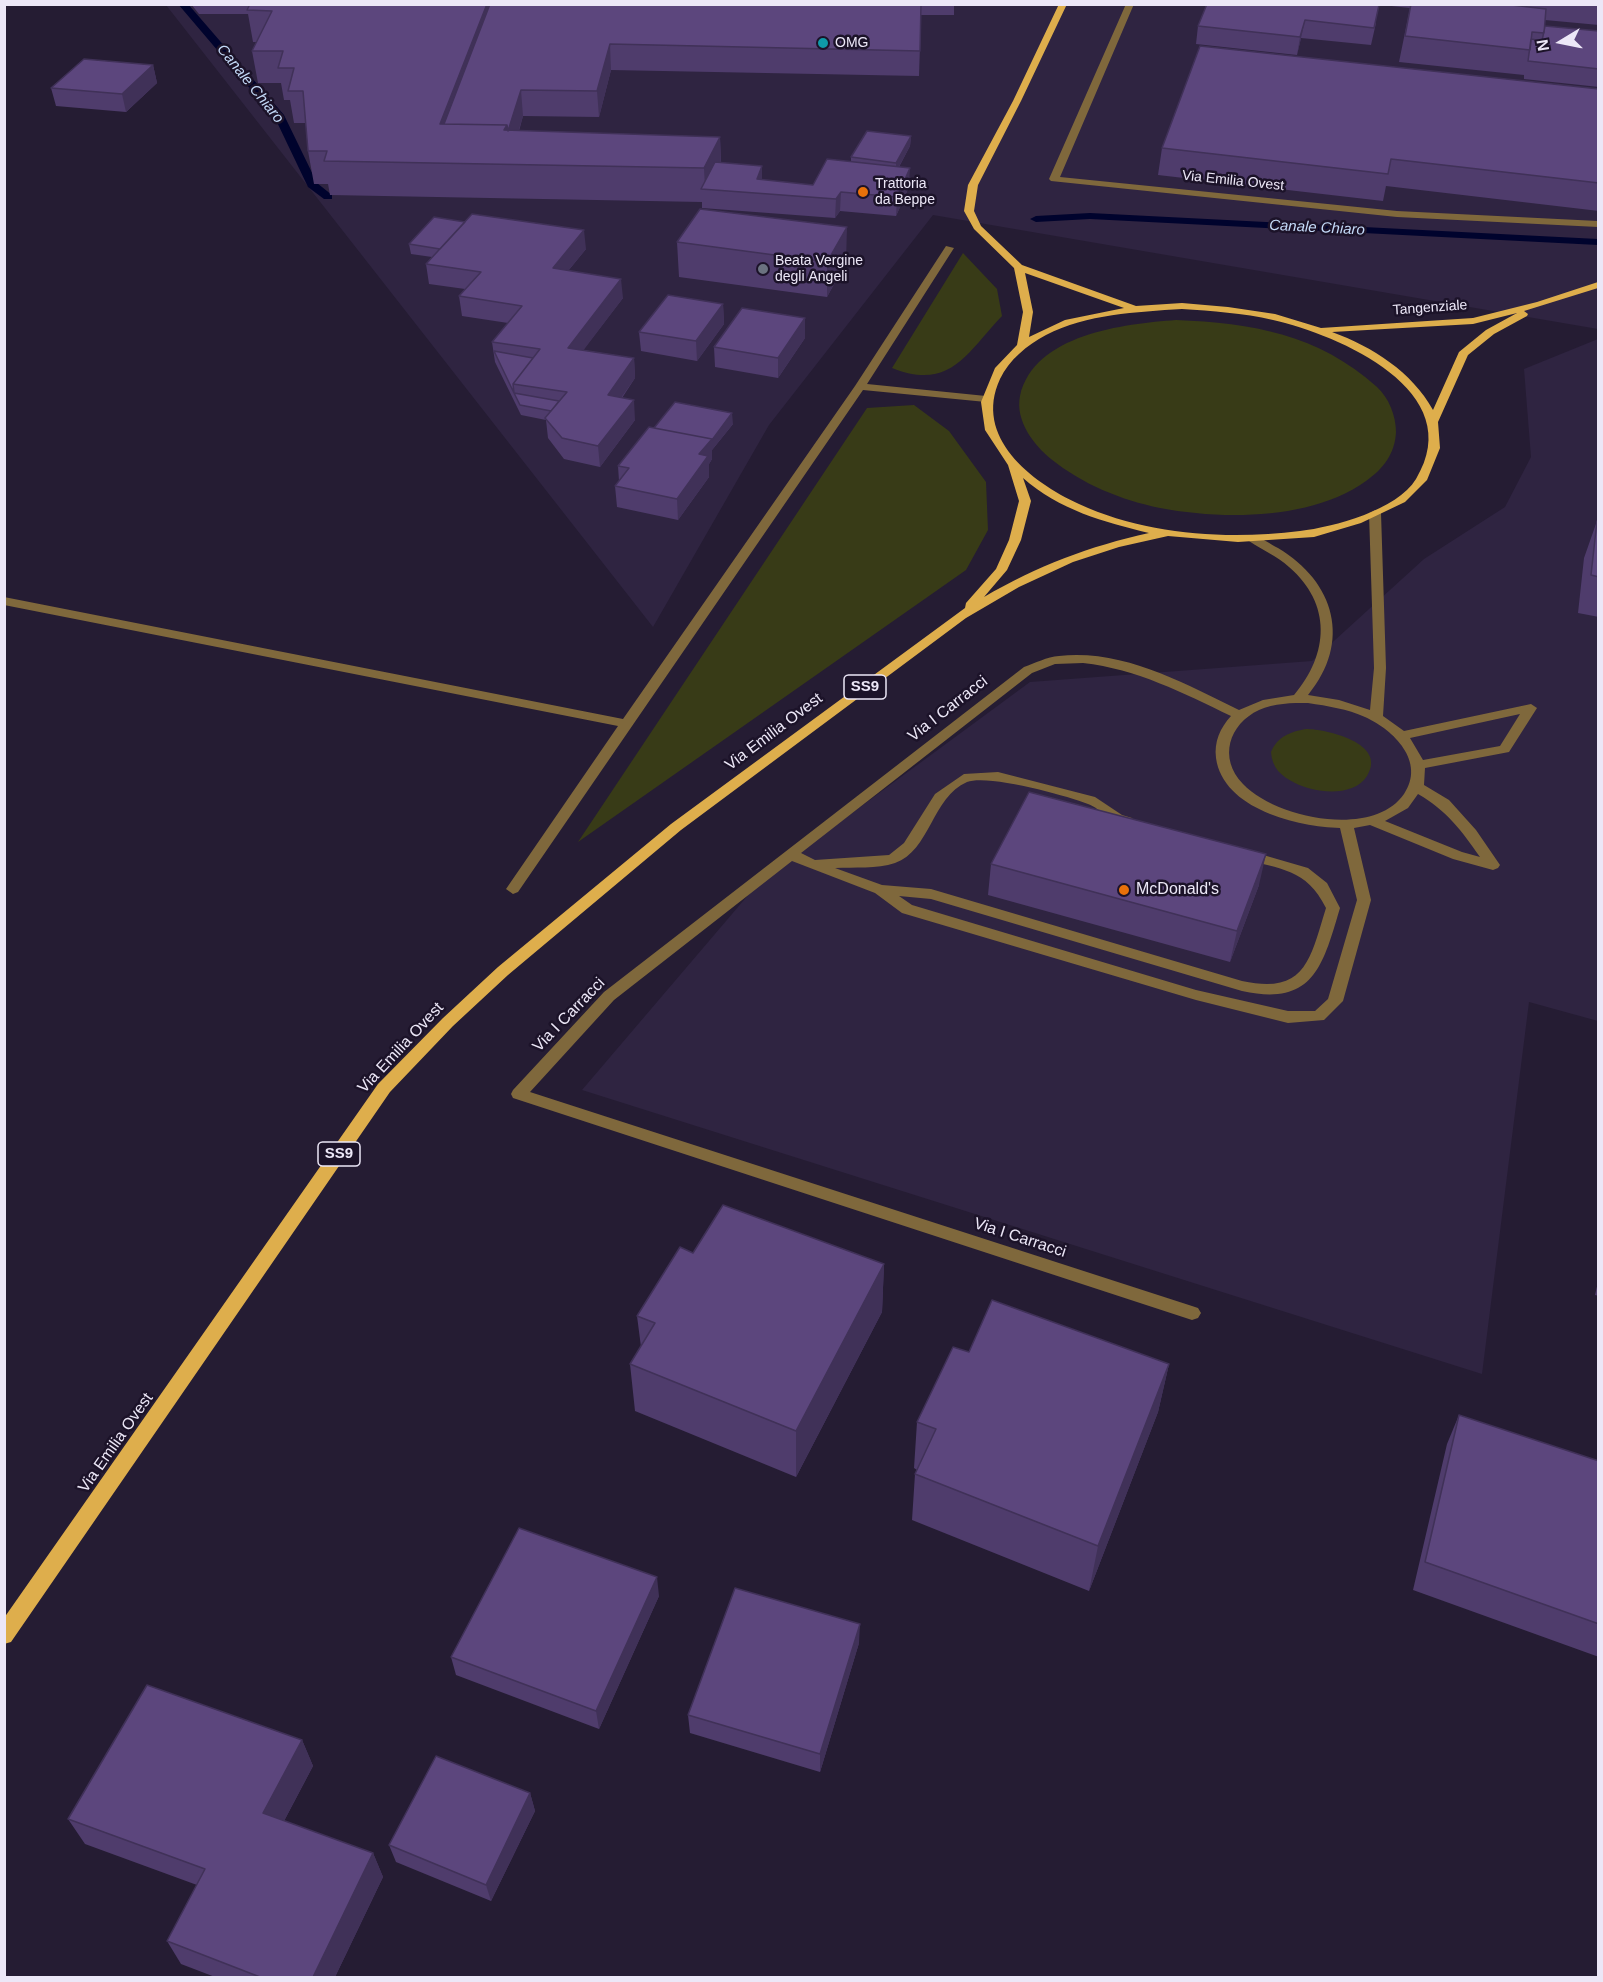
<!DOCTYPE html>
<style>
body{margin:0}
#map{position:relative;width:1603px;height:1982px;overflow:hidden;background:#251c33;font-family:Arial,sans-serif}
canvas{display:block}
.frame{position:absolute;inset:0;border:6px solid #ece7f7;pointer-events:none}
.north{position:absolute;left:1531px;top:12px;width:60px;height:60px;-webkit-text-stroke:4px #1c1329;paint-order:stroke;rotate:260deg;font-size:16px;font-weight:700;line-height:24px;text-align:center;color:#ece7f7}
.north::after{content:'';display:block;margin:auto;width:21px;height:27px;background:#ece7f7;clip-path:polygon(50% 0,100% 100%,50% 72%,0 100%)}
</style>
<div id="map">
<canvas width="1603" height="1982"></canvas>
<div class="frame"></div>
<div class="north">N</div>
</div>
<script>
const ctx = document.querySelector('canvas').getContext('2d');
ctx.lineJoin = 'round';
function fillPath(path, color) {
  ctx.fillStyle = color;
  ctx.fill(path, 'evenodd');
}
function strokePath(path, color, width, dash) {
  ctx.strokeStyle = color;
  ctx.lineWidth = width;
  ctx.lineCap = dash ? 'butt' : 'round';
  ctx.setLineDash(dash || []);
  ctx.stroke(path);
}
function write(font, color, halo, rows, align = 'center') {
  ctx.font = font + ' Arial,sans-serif';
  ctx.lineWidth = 5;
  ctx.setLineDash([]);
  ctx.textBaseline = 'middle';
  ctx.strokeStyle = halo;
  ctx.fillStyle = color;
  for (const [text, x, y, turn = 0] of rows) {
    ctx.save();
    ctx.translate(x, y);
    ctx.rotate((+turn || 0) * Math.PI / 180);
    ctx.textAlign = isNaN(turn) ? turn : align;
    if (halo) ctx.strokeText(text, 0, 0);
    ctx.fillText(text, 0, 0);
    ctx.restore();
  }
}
fillPath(new Path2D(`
 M 166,5 L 1598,5 L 1598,329 L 933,215 L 769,425 L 653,627 Z
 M 1598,339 L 1598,1021 L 1529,1002 L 1482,1374 L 582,1090 L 761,880 L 1030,682 L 1312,661 L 1424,559 L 1505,507 L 1531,457 L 1524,369 Z`), '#2f2441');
fillPath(new Path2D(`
 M 963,253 L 997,289 L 1002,316 C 966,354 950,391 892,368 Z
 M 1176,320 C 1252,323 1318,334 1377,387 C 1389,398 1396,416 1396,432 C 1395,454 1383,469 1366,481 C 1312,520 1223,520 1160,508 C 1121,500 1082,484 1051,459 C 1034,445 1015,421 1020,396 C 1034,334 1124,324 1176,320 Z
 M 914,405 L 949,431 L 986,482 L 988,530 L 966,570 L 578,842 L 867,408 Z
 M 1306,729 C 1326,729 1388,743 1367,776 C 1353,798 1314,793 1295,783 C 1281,776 1272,768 1271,752 C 1278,736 1290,732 1306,729 Z`), '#383b17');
fillPath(new Path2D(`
 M 178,4 L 188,4 L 284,115 L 317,183 L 332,195 L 332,199 L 324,199 L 308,187 L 275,118 Z
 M 1090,213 L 1598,239 L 1598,245 L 1090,219 L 1036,222 L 1030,219 L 1036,216 Z`), '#00032d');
fillPath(new Path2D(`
 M 1126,4 L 1134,4 L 1060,177 L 1397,211 L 1598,221 L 1598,227 L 1397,217 L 1051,181 L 1049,179 Z
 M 946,246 L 954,248 L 867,384 L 986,396 L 991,399 L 986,402 L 863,390 L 518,892 L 513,894 L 506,889 L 618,726 L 4,605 L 4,597 L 623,719 L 855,386 Z
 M 1375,510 L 1381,513 L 1386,668 L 1383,716 L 1404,731 L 1531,704 L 1537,708 L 1509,752 L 1425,768 L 1424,785 L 1449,800 L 1476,830 L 1500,865 L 1498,868 L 1493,870 L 1453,859 L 1370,825 L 1354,828 L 1371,900 L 1343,1001 L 1324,1020 L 1288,1023 L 1196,1000 L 902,913 L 875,893 L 792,861 L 614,1000 L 530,1092 L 1192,1306 L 1198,1308 L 1201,1313 L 1198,1318 L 1192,1320 L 513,1098 L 511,1094 L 513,1090 L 604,992 L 1024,667 C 1035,663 1047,657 1059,656 C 1124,649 1183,683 1239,710 L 1263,700 L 1294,695 C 1329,654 1332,604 1289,567 C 1277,556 1262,550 1249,541 L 1249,537 C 1259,534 1269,544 1278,548 C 1335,582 1352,642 1308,695 L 1339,700 L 1370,710 L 1374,668 L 1369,513 ZM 1083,663 C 1137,669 1183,693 1231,716 C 1220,728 1214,742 1216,758 C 1223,809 1298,827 1340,828 L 1357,900 L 1328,999 L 1315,1011 L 1288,1011 L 1196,990 L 912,905 L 899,896 L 931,899 L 1242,991 C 1314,1007 1323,965 1340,908 L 1327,883 L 1308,868 L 1246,850 L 1239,855 L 1241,858 C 1281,870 1306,868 1326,908 C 1310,959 1306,995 1242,981 L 931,889 L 882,885 L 835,868 C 854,867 877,869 895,863 C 930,851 932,797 967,782 C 988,774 1065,795 1088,804 C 1103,809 1113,829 1132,824 L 1134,821 L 1132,818 L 1122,815 L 1095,797 L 998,772 L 964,774 L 935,794 L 904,843 L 889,855 L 815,860 L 801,853 L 1032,673 L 1055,664 ZM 1308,703 C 1328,706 1347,709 1365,717 C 1394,730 1426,762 1404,794 C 1373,839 1275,818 1243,784 C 1218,758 1229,724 1259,710 C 1274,703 1292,703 1308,703 ZM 1520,714 L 1500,746 L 1423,760 L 1410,738 ZM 1418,794 C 1446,810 1462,831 1480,857 L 1462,852 L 1385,821 L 1408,808 Z`), '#7f683c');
fillPath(new Path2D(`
 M 1059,4 L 1067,4 L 1021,101 L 978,185 L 974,211 L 981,226 L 1022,265 L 1136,306 L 1182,303 L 1228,307 L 1275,314 L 1321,328 L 1473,318 L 1537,302 L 1598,282 L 1598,288 L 1524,311 L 1528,314 L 1527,316 L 1494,334 L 1468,355 L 1438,422 L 1440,448 L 1427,480 L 1405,502 L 1361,523 L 1314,537 L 1238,542 L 1168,536 L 1119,547 L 1073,562 L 1019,587 L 966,618 L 681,830 L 508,975 L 453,1026 L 390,1092 L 11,1642 L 4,1644 L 4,1618 L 378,1084 L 443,1018 L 498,967 L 671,824 L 965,608 L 966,603 L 996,569 L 1009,540 L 1019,501 L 1008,465 L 985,430 L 981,402 L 995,368 L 1017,345 L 1023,312 L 1014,268 L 974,229 L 964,211 L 968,185 L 1013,101 ZM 1025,273 L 1124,308 L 1065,320 L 1029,337 L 1033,312 ZM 1182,309 C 1212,311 1243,313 1273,320 C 1339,335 1470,391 1416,479 C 1397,510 1334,527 1300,531 C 1227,540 1146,535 1079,504 C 1031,482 973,437 1000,379 C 1009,360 1027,345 1046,335 C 1087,314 1136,312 1182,309 ZM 1517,313 L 1486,330 L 1459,352 L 1433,410 C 1412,372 1373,347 1332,332 L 1473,324 ZM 1023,478 C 1059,510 1104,522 1149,533 C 1090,546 1037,566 984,597 L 1007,570 L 1021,540 L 1031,501 Z`), '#deae4c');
fillPath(new Path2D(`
 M 191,4 L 954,4 L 954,15 L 921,15 L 919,76 L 611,70 L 599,117 L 523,116 L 519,131 L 720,137 L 721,163 L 762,166 L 762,180 L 813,185 L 851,162 L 851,157 L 911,136 L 910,146 L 899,167 L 909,187 L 896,216 L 840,211 L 835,218 L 702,208 L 702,202 L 330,195 L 328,184 L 314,184 L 308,151 L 306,123 L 294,123 L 290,100 L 284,100 L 281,83 L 258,83 L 252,51 L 257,42 L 253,42 L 248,14 L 199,14 Z
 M 1207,4 L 1376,23 L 1371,45 L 1301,38 L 1297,55 L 1196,44 L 1198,26 Z
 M 1373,4 L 1599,4 L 1599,25 L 1545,20 L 1545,26 L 1599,31 L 1599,87 L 1524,79 L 1524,74 L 1524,75 L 1399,62 L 1410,8 Z
 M 153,65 L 157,83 L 126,112 L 56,106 L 51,88 Z
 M 1599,89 L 1599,211 L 1386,186 L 1383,201 L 1158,175 L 1162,148 Z
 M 677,242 L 846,262 L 827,297 L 679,277 Z
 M 409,244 L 586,249 L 568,271 L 623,298 L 583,350 L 634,358 L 635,378 L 622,398 L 635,420 L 600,467 L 564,459 L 548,438 L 546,420 L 521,415 L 495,362 L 492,342 L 508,323 L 462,316 L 459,296 L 465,289 L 429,284 L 426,264 L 432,257 L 411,254 Z
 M 723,304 L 724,324 L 697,361 L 641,351 L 639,332 Z
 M 805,338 L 778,378 L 715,367 L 714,347 Z
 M 733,424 L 712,450 L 712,459 L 709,464 L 709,477 L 678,520 L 617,507 L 615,486 L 619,481 L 618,466 L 654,428 Z
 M 1597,521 L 1599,521 L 1599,617 L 1578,613 L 1584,558 Z
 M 991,864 L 1259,885 L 1230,962 L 988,895 Z
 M 693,1253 L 884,1264 L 882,1312 L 796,1477 L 635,1411 L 630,1364 L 641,1347 L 637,1316 Z
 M 1599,1278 L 1599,1296 L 1595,1295 Z
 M 969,1352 L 1169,1364 L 1158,1412 L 1089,1591 L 912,1520 L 915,1474 L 917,1470 L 914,1468 L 917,1422 Z
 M 1459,1415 L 1599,1461 L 1599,1657 L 1413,1590 L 1447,1444 Z
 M 659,1596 L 599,1729 L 456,1675 L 451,1657 Z
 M 859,1643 L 820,1772 L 690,1733 L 688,1715 Z
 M 302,1740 L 313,1766 L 284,1821 L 373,1853 L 383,1877 L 335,1977 L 215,1977 L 181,1964 L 167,1941 L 197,1885 L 85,1844 L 68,1819 Z
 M 530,1793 L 535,1811 L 491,1901 L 396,1862 L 389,1845 Z`), '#4f3c6c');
fillPath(new Path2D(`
 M 487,4 L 502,4 L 454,131 L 440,124 Z
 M 1305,20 L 1301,38 L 1297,55 L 1300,37 Z
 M 610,44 L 611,70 L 599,117 L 597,91 Z
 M 153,65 L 157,83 L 126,112 L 122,94 Z
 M 521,90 L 523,116 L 510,159 L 504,130 Z
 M 911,136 L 910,146 L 896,172 L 896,163 Z
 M 720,137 L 721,170 L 705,189 L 704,168 Z
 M 762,166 L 762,185 L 757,179 Z
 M 910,168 L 909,187 L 896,216 L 897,197 Z
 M 841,192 L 840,211 L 835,218 L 836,199 Z
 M 847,227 L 846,262 L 827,297 L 827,262 Z
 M 584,230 L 586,249 L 554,288 L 553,268 Z
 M 621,279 L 623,298 L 570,368 L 568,348 Z
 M 723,304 L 724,324 L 697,361 L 696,341 Z
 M 805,318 L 805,338 L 778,378 L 778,358 Z
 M 634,358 L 635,378 L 609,415 L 608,395 Z
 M 634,400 L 635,420 L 600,467 L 598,446 Z
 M 732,413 L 733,424 L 712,450 L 712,459 L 709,464 L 709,477 L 678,520 L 677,499 L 699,454 Z
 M 1266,854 L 1259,885 L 1230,962 L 1237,931 Z
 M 884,1264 L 882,1312 L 796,1477 L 796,1431 Z
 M 1169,1364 L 1158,1412 L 1089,1591 L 1098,1546 Z
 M 657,1577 L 659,1596 L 599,1729 L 596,1711 Z
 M 860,1624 L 859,1643 L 820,1772 L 820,1754 Z
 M 302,1740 L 313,1766 L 275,1838 L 263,1813 Z
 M 530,1793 L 535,1811 L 491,1901 L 486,1885 Z
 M 373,1853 L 383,1877 L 335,1977 L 313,1977 Z`), '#403158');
const building = new Path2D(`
 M 250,4 L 487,4 L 440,124 L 507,125 L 504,130 L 720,137 L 704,168 L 324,161 L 327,151 L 308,151 L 303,91 L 288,91 L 294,68 L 278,68 L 283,51 L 252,51 L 272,11 L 247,10 Z
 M 490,4 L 921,4 L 920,51 L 610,44 L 597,91 L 521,90 L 508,131 L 507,125 L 444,124 Z
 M 1207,4 L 1373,4 L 1379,5 L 1374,28 L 1305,20 L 1300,37 L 1198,26 Z
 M 1411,4 L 1503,4 L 1546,9 L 1544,33 L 1532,32 L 1530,50 L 1405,36 Z
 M 1545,26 L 1599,31 L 1599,69 L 1528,61 L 1531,39 L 1542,41 Z
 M 1200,46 L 1599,89 L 1599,183 L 1391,159 L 1388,174 L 1162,148 Z
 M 84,59 L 153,65 L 122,94 L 51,88 Z
 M 867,131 L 911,136 L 896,163 L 851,157 Z
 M 827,159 L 910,168 L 897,197 L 841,192 L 836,199 L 701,189 L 715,162 L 762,166 L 757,179 L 813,185 Z
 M 700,209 L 847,227 L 827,262 L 677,242 Z
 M 472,214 L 584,230 L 553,268 L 621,279 L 568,348 L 634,358 L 608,395 L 634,400 L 598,446 L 562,438 L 545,418 L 567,392 L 513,384 L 540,349 L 492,342 L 522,306 L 459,296 L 481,272 L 426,264 Z
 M 434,217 L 465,222 L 440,249 L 409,244 Z
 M 668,295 L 723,304 L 696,341 L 639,332 Z
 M 742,308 L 805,318 L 778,358 L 714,347 Z
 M 494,351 L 533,358 L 513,384 L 514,393 Z
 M 514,393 L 559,401 L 551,411 L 520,405 Z
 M 675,402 L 732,413 L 712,440 L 712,439 L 654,428 Z
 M 649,427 L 712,439 L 699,454 L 708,456 L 677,499 L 615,486 L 629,468 L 618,466 Z
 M 1597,521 L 1599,521 L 1599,577 L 1591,575 Z
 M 1029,792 L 1266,854 L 1237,931 L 991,864 Z
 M 723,1205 L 884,1264 L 796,1431 L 630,1364 L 655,1323 L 637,1316 L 680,1247 L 693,1253 Z
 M 992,1300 L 1169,1364 L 1098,1546 L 915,1474 L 936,1429 L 917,1422 L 953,1347 L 969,1352 Z
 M 1459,1415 L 1599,1461 L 1599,1624 L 1425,1562 Z
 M 519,1528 L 657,1577 L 596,1711 L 451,1657 Z
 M 735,1588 L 860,1624 L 820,1754 L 688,1715 Z
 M 147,1685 L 302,1740 L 263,1813 L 373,1853 L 313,1977 L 260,1977 L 167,1941 L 205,1869 L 68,1819 Z
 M 436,1756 L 530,1793 L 486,1885 L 389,1845 Z`);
fillPath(building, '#5c467d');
strokePath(building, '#403158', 1.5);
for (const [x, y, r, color] of [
 [823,43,6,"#0f9aa8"],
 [863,192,6,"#e8710a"],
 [763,269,6,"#6b7280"],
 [1124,890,6,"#e8710a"]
]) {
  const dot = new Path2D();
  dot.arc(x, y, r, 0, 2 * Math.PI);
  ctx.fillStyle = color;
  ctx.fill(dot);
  strokePath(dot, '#1c1329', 2);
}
write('14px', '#ece7f7', '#1c1329', [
 ["OMG",835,43],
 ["Trattoria",875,184],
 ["da Beppe",875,200],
 ["Beata Vergine",775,261],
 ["degli Angeli",775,277]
], 'left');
write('14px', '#ece7f7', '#1c1329', [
 ["Via Emilia Ovest",1233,181,6],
 ["Tangenziale",1430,308,-4]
]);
write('italic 15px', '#c4daf8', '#1c1329', [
 ["Canale Chiaro",250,84,51],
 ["Canale Chiaro",1317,228,3]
]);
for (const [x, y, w] of [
 [865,687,42],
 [339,1154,42]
]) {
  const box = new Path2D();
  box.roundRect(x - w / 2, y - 12, w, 24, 4.5);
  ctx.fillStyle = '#1c1329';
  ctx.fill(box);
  strokePath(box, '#ece7f7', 1.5);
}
write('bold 15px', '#ece7f7', null, [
 ["SS9",865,687],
 ["SS9",339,1154]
]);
write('16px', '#ece7f7', '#1c1329', [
 ["Via I Carracci",948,709,-38],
 ["Via Emilia Ovest",774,732,-37],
 ["Via I Carracci",569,1015,-46],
 ["Via Emilia Ovest",401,1048,-47],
 ["Via I Carracci",1020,1238,18],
 ["Via Emilia Ovest",116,1443,-55]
]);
write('16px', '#ece7f7', '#1c1329', [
 ["McDonald's",1136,890]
], 'left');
</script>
